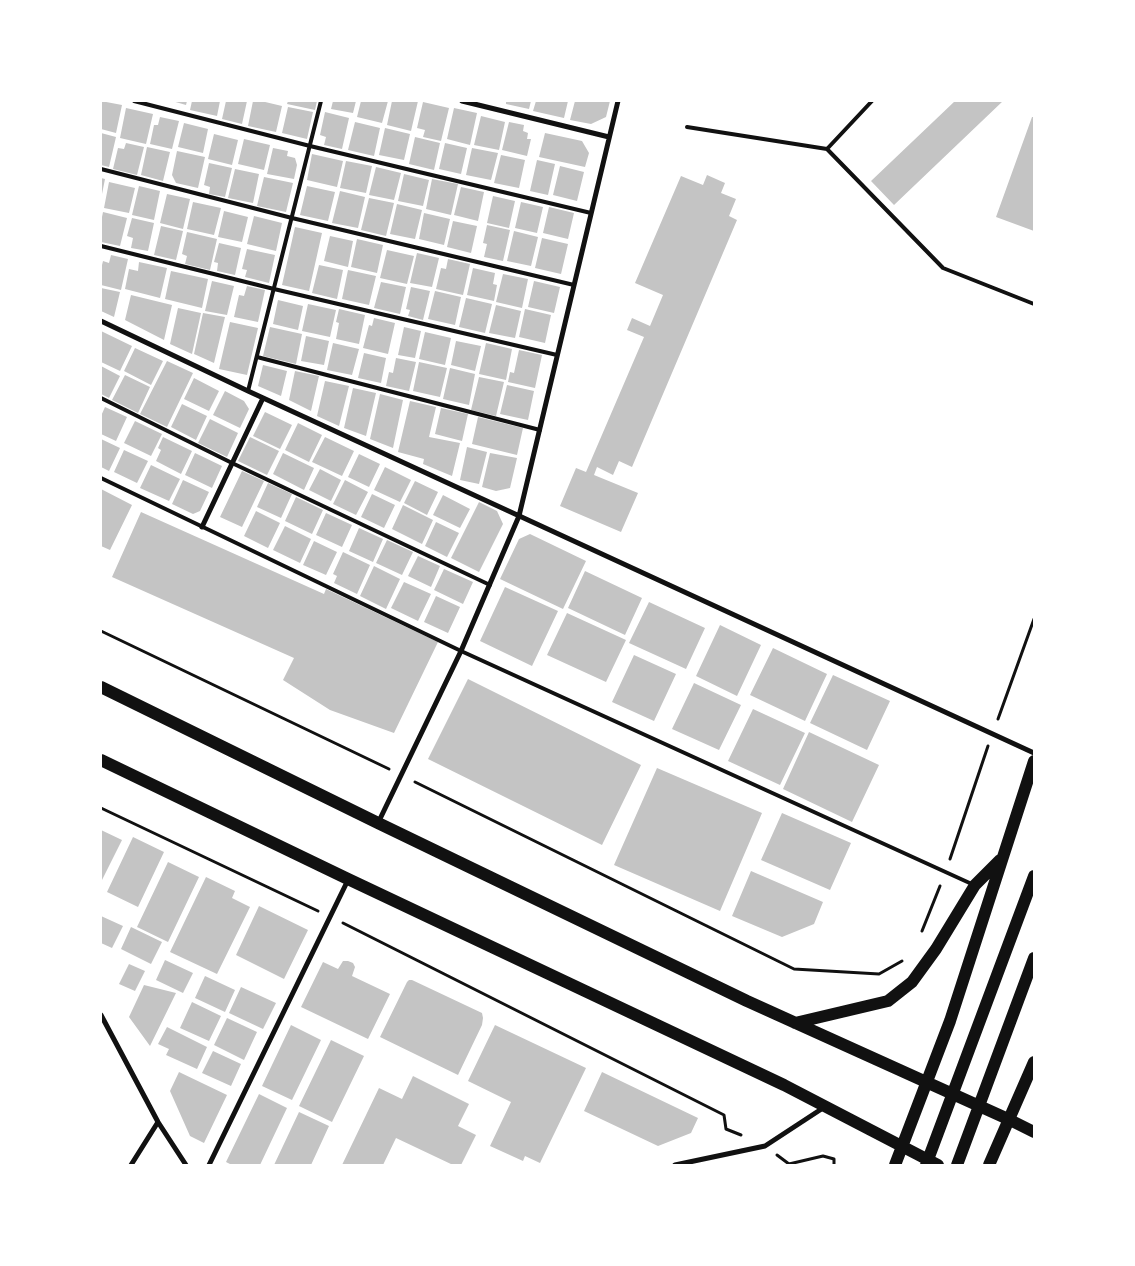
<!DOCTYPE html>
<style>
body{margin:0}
#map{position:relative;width:1135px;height:1266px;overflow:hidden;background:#fff;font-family:"Varela Round",sans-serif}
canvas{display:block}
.frame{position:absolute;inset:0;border:102px solid #fff;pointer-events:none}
</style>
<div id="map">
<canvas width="1135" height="1266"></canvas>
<div class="frame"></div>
</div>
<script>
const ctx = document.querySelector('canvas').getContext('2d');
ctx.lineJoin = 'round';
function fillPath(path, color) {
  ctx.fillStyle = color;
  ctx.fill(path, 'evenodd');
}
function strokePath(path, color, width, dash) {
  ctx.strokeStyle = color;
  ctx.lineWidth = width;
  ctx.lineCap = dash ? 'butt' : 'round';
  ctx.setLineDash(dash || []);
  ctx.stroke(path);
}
fillPath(new Path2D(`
 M 101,101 L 122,105 L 116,133 L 101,129 Z
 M 172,101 L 187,101 L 186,105 Z
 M 192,101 L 220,101 L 217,116 L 190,110 Z
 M 226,101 L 247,101 L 242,124 L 222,119 Z
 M 253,101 L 261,101 L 282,106 L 276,132 L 248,126 Z
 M 288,101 L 317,101 L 315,110 L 287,104 Z
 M 333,101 L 356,101 L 353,113 L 331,109 Z
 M 361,101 L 388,101 L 382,123 L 357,117 Z
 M 392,101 L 418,101 L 411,131 L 387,125 Z
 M 506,101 L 531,101 L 529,109 L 506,104 Z
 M 536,101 L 568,101 L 564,118 L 533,111 Z
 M 575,101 L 610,101 L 606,117 L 591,124 L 570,120 Z
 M 955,101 L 1003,101 L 894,205 L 871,181 Z
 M 423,102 L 449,108 L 441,141 L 423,137 L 425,130 L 417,128 Z
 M 288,107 L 313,112 L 307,139 L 282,133 Z
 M 126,108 L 153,114 L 146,144 L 120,138 Z
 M 454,108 L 477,113 L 470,145 L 447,139 Z
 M 325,112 L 349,118 L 342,149 L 324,145 L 326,137 L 320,135 Z
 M 481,116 L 505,122 L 499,150 L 474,145 Z
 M 160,117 L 179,121 L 172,149 L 150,144 L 154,125 L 158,125 Z
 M 1032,117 L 1034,117 L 1034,231 L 996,217 Z
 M 355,122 L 380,128 L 374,156 L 348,150 Z
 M 509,122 L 524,125 L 523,131 L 528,133 L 527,139 L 531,139 L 527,156 L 502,150 Z
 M 184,123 L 208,129 L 203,153 L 178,147 Z
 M 385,128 L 410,134 L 404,160 L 379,155 Z
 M 101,133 L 116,137 L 109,167 L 101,165 Z
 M 545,133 L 582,141 L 589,153 L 585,167 L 539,157 Z
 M 214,134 L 238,140 L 232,165 L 208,159 Z
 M 415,137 L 440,143 L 434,170 L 409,164 Z
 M 244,139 L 270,145 L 264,170 L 238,164 Z
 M 126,143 L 144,147 L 137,175 L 113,169 L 118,148 L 124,149 Z
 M 445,143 L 467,148 L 461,174 L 439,169 Z
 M 147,147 L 170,152 L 163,181 L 141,175 Z
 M 273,148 L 288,151 L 287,156 L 295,158 L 297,165 L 294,179 L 267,174 Z
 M 472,148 L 498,153 L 491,180 L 466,175 Z
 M 177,151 L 205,157 L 198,188 L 176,183 L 172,175 Z
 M 312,154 L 343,161 L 337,187 L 307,180 Z
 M 501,155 L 525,160 L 519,188 L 494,183 Z
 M 537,160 L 555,164 L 548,195 L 530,191 Z
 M 346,161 L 372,166 L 366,193 L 340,188 Z
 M 209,163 L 232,168 L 225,197 L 209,194 L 210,187 L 204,185 Z
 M 560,166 L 584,172 L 577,201 L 553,195 Z
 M 376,167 L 401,173 L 394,200 L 369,195 Z
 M 235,169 L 259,174 L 253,203 L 228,198 Z
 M 404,174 L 429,180 L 423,206 L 398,201 Z
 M 707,175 L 725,183 L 721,193 L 736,199 L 729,216 L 737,220 L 632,467 L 619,461 L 613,475 L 597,467 L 594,475 L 638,493 L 621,532 L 560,506 L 576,468 L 586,472 L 644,337 L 627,330 L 632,318 L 650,326 L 663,295 L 635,283 L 681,176 L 703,185 Z
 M 264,177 L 293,183 L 286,212 L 257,206 Z
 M 101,178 L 105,179 L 102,194 L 101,194 Z
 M 432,179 L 458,184 L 451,215 L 426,209 Z
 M 109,182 L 135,188 L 129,213 L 104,208 Z
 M 139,186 L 160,191 L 154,220 L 132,215 Z
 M 307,186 L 335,192 L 328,221 L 300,215 Z
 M 461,187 L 484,192 L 478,221 L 454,215 Z
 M 340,191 L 365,197 L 358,228 L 332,223 Z
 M 167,194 L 190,199 L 183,229 L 160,223 Z
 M 493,196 L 515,201 L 509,228 L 487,223 Z
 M 369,198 L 394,203 L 386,236 L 361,230 Z
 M 193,202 L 221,208 L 214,235 L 187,229 Z
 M 521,202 L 543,207 L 537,233 L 515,228 Z
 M 397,204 L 422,210 L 415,239 L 390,234 Z
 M 549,207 L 574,213 L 568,239 L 543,233 Z
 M 224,211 L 248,217 L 242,242 L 218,237 Z
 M 103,212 L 127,218 L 120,246 L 101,242 L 101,222 Z
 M 424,213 L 450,219 L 444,245 L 419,239 Z
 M 254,216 L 282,223 L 276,251 L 247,244 Z
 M 132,218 L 154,223 L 148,251 L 131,248 L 133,238 L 127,236 Z
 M 453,221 L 477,226 L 471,253 L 447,247 Z
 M 487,225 L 510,230 L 503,261 L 484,257 L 487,244 L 483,243 Z
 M 161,226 L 183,231 L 176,260 L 154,255 Z
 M 295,227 L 322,233 L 309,291 L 282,285 Z
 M 514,231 L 538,237 L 531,266 L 507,261 Z
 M 187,232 L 217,239 L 210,270 L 185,264 L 187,256 L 182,254 Z
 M 330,236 L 353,241 L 348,267 L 324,261 Z
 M 542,238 L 568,244 L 561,274 L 535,268 Z
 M 357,239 L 383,245 L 377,273 L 351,267 Z
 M 219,243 L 241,248 L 235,275 L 217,271 L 218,263 L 214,262 Z
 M 247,249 L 275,255 L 269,283 L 245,277 L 247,270 L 242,269 Z
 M 387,250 L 414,256 L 407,284 L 380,278 Z
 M 417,253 L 439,258 L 432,287 L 410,283 Z
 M 111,255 L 128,259 L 121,290 L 101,285 L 101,269 L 103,261 L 109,263 Z
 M 448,259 L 470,264 L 463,295 L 436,289 L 441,268 L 446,269 Z
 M 139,262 L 167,268 L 160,298 L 125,289 L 129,269 L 138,271 Z
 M 319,265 L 343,270 L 337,299 L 312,293 Z
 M 473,268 L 495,273 L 493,284 L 497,285 L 494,301 L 467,295 Z
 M 348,270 L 376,276 L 369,305 L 342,299 Z
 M 171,271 L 208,279 L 202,308 L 165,299 Z
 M 503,274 L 528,279 L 522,308 L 496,302 Z
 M 212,281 L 234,286 L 227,315 L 205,311 Z
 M 534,281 L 560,287 L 554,313 L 528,307 Z
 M 381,282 L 406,287 L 400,314 L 374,308 Z
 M 247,286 L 265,290 L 258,322 L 234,317 L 239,295 L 244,296 Z
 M 411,287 L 430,291 L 423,320 L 408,316 L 410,310 L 406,309 Z
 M 101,288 L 120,292 L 114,317 L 101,311 Z
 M 435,291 L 461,297 L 455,325 L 428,319 Z
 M 131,295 L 172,305 L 164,340 L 125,320 Z
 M 466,298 L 492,304 L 485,333 L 459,327 Z
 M 278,300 L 303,306 L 298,330 L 273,324 Z
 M 308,304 L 336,310 L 330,337 L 302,331 Z
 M 496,305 L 521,311 L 515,338 L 489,333 Z
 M 178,308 L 201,313 L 192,354 L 170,344 Z
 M 339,309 L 365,315 L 359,344 L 336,339 L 339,323 L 336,322 Z
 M 525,309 L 551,315 L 545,343 L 519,337 Z
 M 203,313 L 225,317 L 214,363 L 194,354 Z
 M 374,318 L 395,323 L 388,354 L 363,348 L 369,325 L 372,326 Z
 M 230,322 L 258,328 L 247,375 L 219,369 Z
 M 270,327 L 302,334 L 296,364 L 263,356 Z
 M 404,327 L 421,331 L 415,358 L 398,355 Z
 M 101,331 L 132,346 L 120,371 L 101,362 Z
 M 425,332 L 451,338 L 445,365 L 419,359 Z
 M 306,336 L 329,341 L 324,365 L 301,361 Z
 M 456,341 L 481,346 L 475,371 L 451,365 Z
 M 333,343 L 359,349 L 352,375 L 327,370 Z
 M 486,343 L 512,349 L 506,380 L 479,374 Z
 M 135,348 L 163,361 L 151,385 L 124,371 Z
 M 519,350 L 542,355 L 535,388 L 508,382 L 510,372 L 514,373 Z
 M 364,353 L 386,358 L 381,383 L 358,378 Z
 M 396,358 L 416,362 L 409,391 L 386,386 L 389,372 L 393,373 Z
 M 167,361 L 193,373 L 167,427 L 140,414 Z
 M 419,362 L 447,368 L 440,397 L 413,391 Z
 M 263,365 L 287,371 L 281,396 L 258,386 Z
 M 101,366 L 120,376 L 109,398 L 101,394 Z
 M 450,368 L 475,374 L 469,405 L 443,399 Z
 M 295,371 L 319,376 L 311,411 L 289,400 Z
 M 125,375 L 150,387 L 138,413 L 112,400 Z
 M 479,377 L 504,382 L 496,416 L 471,410 Z
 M 194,378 L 219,391 L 209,411 L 184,399 Z
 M 325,381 L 349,386 L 339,426 L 317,416 Z
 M 507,385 L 534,391 L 528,420 L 500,414 Z
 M 353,388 L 376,393 L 366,436 L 344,428 Z
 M 225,391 L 244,401 L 249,409 L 240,428 L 213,415 Z
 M 380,394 L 403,400 L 393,448 L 370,439 Z
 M 410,401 L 436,407 L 429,437 L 460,443 L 452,476 L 423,464 L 424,459 L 398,452 Z
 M 182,404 L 207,416 L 196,440 L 171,427 Z
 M 105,407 L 127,417 L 116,441 L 101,434 L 101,416 Z
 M 441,408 L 468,414 L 462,441 L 435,434 Z
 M 265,412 L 292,425 L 280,449 L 253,436 Z
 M 478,417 L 523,428 L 517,455 L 472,444 Z
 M 210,419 L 238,433 L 227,457 L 198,443 Z
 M 135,421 L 162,434 L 151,456 L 124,443 Z
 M 298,423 L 322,435 L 309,462 L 285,450 Z
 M 163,437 L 192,451 L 181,474 L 156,461 L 161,450 L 158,448 Z
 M 250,437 L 279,451 L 267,475 L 238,461 Z
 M 325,437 L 354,451 L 342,476 L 312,462 Z
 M 101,439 L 120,448 L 109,471 L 101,467 Z
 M 467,447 L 487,452 L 479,484 L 460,480 Z
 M 124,450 L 148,461 L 137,483 L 114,472 Z
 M 195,453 L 222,466 L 212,488 L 185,475 Z
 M 283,453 L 314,468 L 304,490 L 273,474 Z
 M 490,453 L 517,458 L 510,488 L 496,491 L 482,487 Z
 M 359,454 L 380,464 L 369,487 L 348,477 Z
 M 151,465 L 180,479 L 169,501 L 140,488 Z
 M 385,467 L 411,480 L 400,502 L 374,490 Z
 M 320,469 L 341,480 L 331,501 L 309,490 Z
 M 242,471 L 264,481 L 242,527 L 220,517 Z
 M 183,480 L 209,492 L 200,511 L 193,514 L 172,504 Z
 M 345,480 L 368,492 L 356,515 L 333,504 Z
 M 415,481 L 438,492 L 427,515 L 404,503 Z
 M 268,483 L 292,494 L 281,518 L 257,507 Z
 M 101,489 L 132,505 L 110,550 L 101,546 Z
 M 372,494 L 395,505 L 384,528 L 361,517 Z
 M 443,495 L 470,509 L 460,528 L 433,515 Z
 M 296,497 L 323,510 L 312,534 L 285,521 Z
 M 479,502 L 497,511 L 503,524 L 479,572 L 451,558 Z
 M 403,505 L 433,520 L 422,544 L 392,529 Z
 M 256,511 L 280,523 L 268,548 L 244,536 Z
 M 141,512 L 324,594 L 326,589 L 438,642 L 394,733 L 330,710 L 283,680 L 294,658 L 112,577 Z
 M 326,513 L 352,525 L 342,547 L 316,535 Z
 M 436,522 L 459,533 L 447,557 L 425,546 Z
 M 285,526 L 311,539 L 300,563 L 273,550 Z
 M 359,528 L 383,539 L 373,562 L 349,551 Z
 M 530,534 L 586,561 L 563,609 L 500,579 L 519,539 Z
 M 387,540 L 413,552 L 402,575 L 376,563 Z
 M 314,541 L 337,552 L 326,575 L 303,565 Z
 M 343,552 L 370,565 L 357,594 L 334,583 L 337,576 L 333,574 Z
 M 418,556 L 440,566 L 431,587 L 408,576 Z
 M 374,566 L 400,579 L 386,609 L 360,596 Z
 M 444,569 L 473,582 L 463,604 L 434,590 Z
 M 585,571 L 642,598 L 625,635 L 568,608 Z
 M 404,582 L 431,594 L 418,621 L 391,608 Z
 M 505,587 L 558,611 L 532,666 L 480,641 Z
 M 436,596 L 460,607 L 448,633 L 424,622 Z
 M 649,602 L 705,628 L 686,669 L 629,643 Z
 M 567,613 L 626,640 L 606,682 L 547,655 Z
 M 720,625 L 761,645 L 737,696 L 696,676 Z
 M 773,648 L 827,674 L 805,721 L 750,695 Z
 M 634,655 L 676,674 L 654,721 L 612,702 Z
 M 833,675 L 890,701 L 867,750 L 810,723 Z
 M 468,679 L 641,765 L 602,845 L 428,759 Z
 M 694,683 L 741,705 L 719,750 L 672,729 Z
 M 753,709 L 805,733 L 780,785 L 728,761 Z
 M 809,732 L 879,765 L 852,822 L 783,789 Z
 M 657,768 L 762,813 L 720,911 L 614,865 Z
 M 782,813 L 851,843 L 830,890 L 761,860 Z
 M 101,830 L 122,840 L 101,882 Z
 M 133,837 L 164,852 L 138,907 L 107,892 Z
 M 168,862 L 199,877 L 168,942 L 137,927 Z
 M 751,871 L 823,902 L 814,924 L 782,937 L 732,916 Z
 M 206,877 L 235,891 L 232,898 L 250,907 L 217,974 L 170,952 Z
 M 259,906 L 308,930 L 284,979 L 236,955 Z
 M 101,916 L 123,926 L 112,948 L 101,943 Z
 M 131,927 L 162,942 L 151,964 L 121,949 Z
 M 165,960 L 193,973 L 183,993 L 156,980 Z
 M 343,961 L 348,961 L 353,963 L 355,967 L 352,976 L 390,994 L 368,1039 L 301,1007 L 323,962 L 338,969 Z
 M 129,964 L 145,971 L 135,991 L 119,984 Z
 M 205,976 L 235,990 L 225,1012 L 195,998 Z
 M 409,980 L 412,980 L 482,1013 L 483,1018 L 482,1025 L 458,1075 L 380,1037 L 407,982 Z
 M 144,985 L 176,993 L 150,1046 L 129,1017 Z
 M 241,987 L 276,1003 L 263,1029 L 229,1013 Z
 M 192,1002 L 221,1016 L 209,1041 L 180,1028 Z
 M 227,1018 L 257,1032 L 244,1060 L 214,1045 Z
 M 291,1025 L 321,1040 L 292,1100 L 262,1086 Z
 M 495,1025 L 586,1068 L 540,1163 L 525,1156 L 523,1161 L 490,1146 L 511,1102 L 468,1081 Z
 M 167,1027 L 207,1047 L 197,1069 L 166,1055 L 169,1049 L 158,1044 Z
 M 331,1040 L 364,1056 L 332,1122 L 299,1106 Z
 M 213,1051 L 241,1064 L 231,1086 L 202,1073 Z
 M 179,1072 L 227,1095 L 204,1143 L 190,1136 L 170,1091 Z
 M 602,1072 L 698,1118 L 691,1133 L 658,1146 L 584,1111 Z
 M 413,1076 L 469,1104 L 458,1126 L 476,1135 L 461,1165 L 453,1165 L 396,1138 L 383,1165 L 342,1165 L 379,1088 L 402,1099 Z
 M 259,1094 L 287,1108 L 260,1165 L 232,1165 L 226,1162 Z
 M 299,1112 L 329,1126 L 311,1165 L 274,1165 Z`), '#c4c4c4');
strokePath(new Path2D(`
 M 101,631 L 389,769
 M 998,719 L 1034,619
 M 415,782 L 794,969 L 879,974 L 902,961
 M 101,808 L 318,911
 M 950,859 L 988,746
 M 343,923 L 724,1115 L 726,1129 L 741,1135
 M 922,931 L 940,886
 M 777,1155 L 789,1164 L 823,1156 L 834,1159 L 834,1165`), '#111', 3);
strokePath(new Path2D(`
 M 134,101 L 310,146 L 591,213
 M 872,101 L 827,149 L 943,268 L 1034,304
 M 687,127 L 827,149
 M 101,169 L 292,218 L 574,285
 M 101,246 L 274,289 L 557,355
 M 257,357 L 540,430
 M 248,391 L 321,101
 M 101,398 L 232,463 L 490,585
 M 101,478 L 461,651 L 974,885`), '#111', 4);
strokePath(new Path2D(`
 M 462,101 L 609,137
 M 101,321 L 248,391 L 1034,753
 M 202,527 L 263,398
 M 378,823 L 461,651 L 519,516 L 618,101
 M 101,1015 L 158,1122 L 186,1165
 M 131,1165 L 158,1122
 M 209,1165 L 348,880
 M 675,1165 L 765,1146 L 823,1108`), '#111', 5);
strokePath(new Path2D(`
 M 101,687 L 378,823 L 747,1001 L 1008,1119 L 1034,1132
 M 101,760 L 348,879 L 784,1085 L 938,1165
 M 795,1023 L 888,1001 L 912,982 L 936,949 L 975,885 L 1000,860
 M 895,1165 L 950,1021 L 1034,761
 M 926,1165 L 1034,876
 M 957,1165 L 1034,958
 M 989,1165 L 1034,1062`), '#111', 12);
</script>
